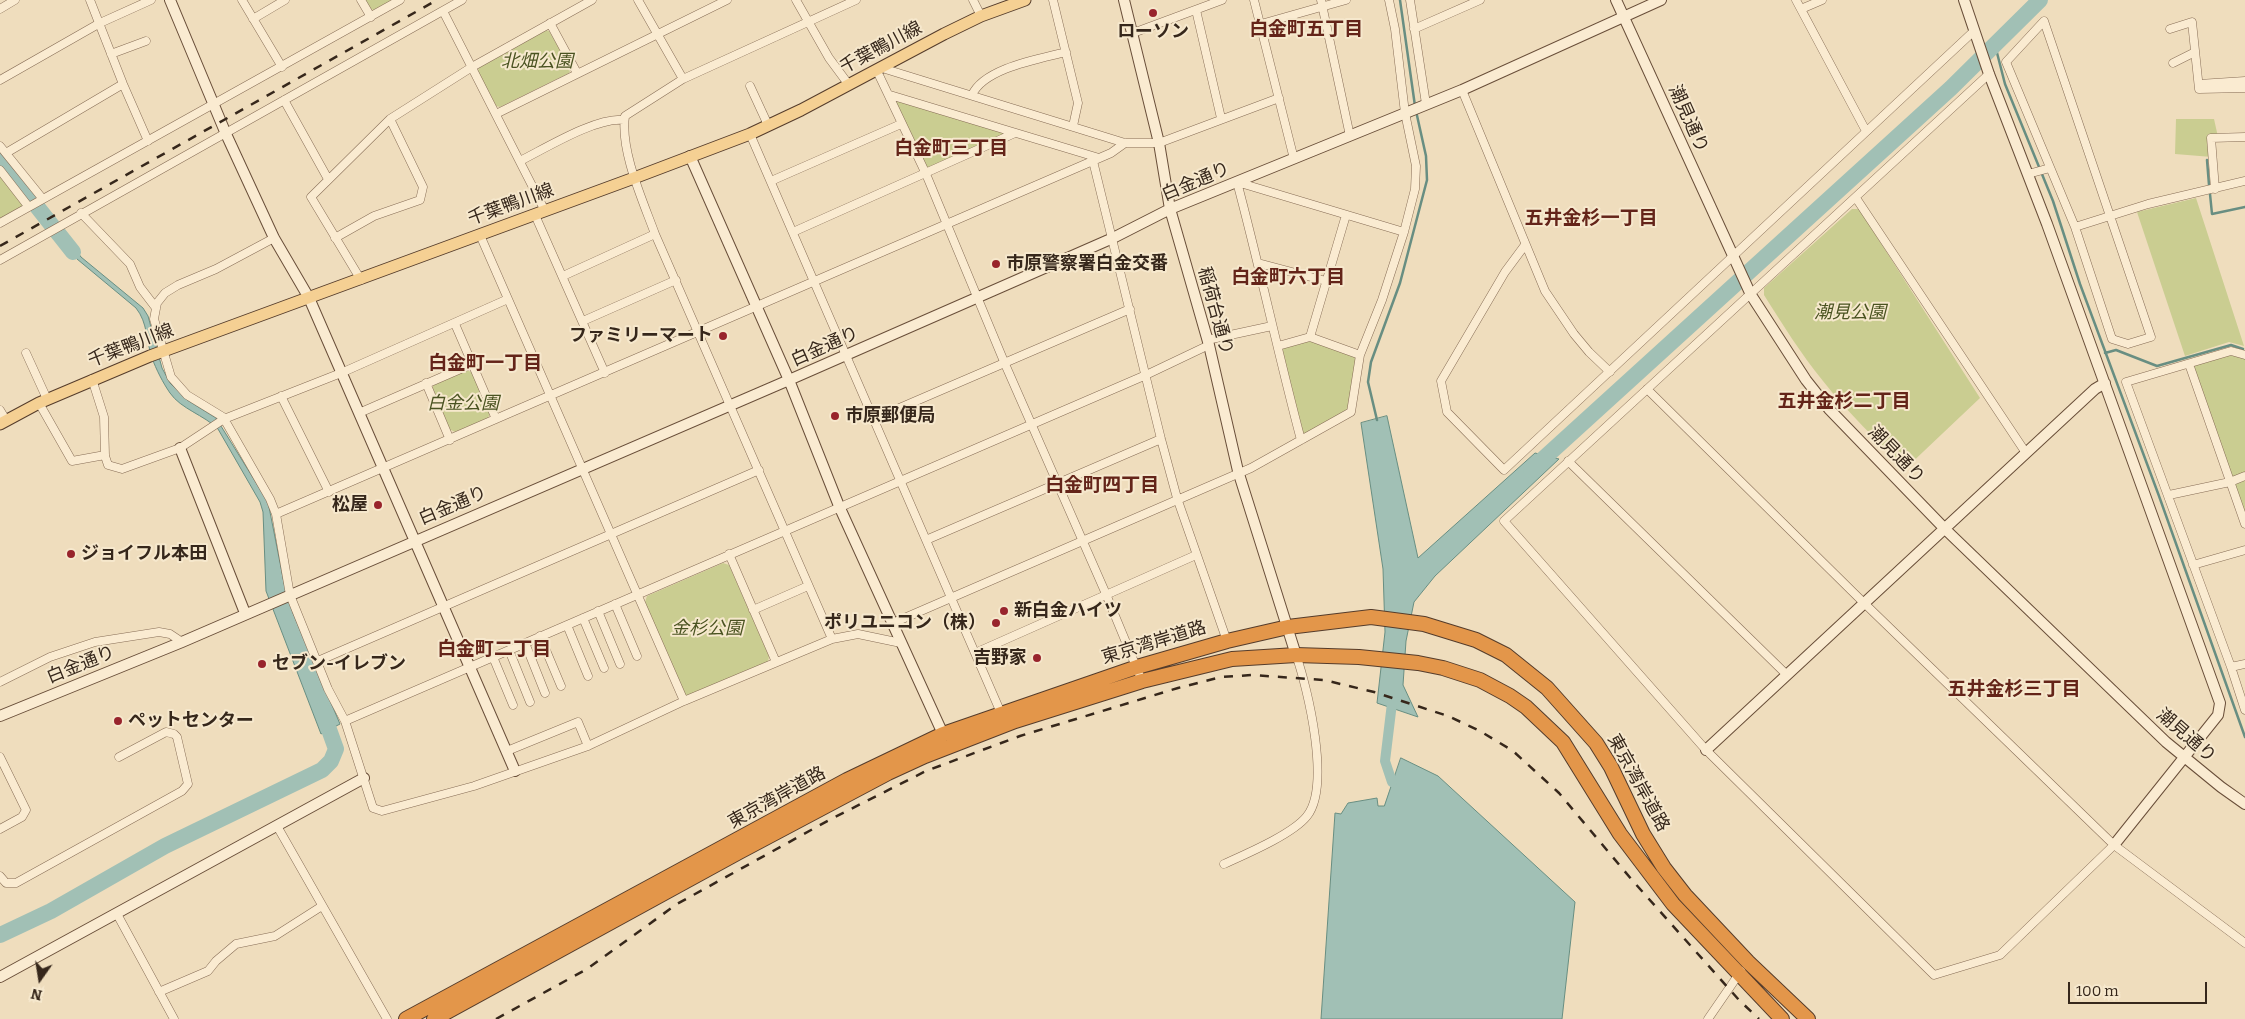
<!DOCTYPE html>
<meta charset="utf-8">
<style>
body{margin:0}
#map{position:relative;width:2245px;height:1019px;overflow:hidden;background:#efddbd;font-family:Bitter,serif}
canvas{display:block}
.north{position:absolute;left:15px;top:954px;width:50px;height:50px;-webkit-text-stroke:4px #f6e8cd;paint-order:stroke;rotate:193deg;font-size:14px;font-weight:700;line-height:20px;text-align:center;color:#36271b}
.north::after{content:'';display:block;margin:auto;width:18px;height:22px;background:#36271b;clip-path:polygon(50% 0,100% 100%,50% 72%,0 100%)}
.scale{position:absolute;left:2068px;top:982px;width:139px;height:22px;box-sizing:border-box;border:2px solid #36271b;border-top:0;padding-left:6px;font-size:15px;line-height:18px;white-space:nowrap;color:#36271b;-webkit-text-stroke:4px #f6e8cd;paint-order:stroke}
</style>
<div id="map">
<canvas width="2245" height="1019"></canvas>
<div class="north">N</div>
<div class="scale">100 m</div>
</div>
<script>
const ctx = document.querySelector('canvas').getContext('2d');
ctx.lineJoin = 'round';
function fillPath(path, color) {
  ctx.fillStyle = color;
  ctx.fill(path, 'evenodd');
}
function strokePath(path, color, width, dash) {
  ctx.strokeStyle = color;
  ctx.lineWidth = width;
  ctx.lineCap = dash ? 'butt' : 'round';
  ctx.setLineDash(dash || []);
  ctx.stroke(path);
}
function write(font, color, halo, rows, align = 'center') {
  ctx.font = font + ' Bitter,"Noto Sans JP",serif';
  ctx.lineWidth = 4;
  ctx.setLineDash([]);
  ctx.textBaseline = 'middle';
  ctx.strokeStyle = halo;
  ctx.fillStyle = color;
  for (const [text, x, y, turn = 0] of rows) {
    ctx.save();
    ctx.translate(x, y);
    ctx.rotate((+turn || 0) * Math.PI / 180);
    ctx.textAlign = isNaN(turn) ? turn : align;
    if (halo) ctx.strokeText(text, 0, 0);
    ctx.fillText(text, 0, 0);
    ctx.restore();
  }
}
fillPath(new Path2D(`
 M 365,0 L 392,0 L 374,10 L 370,9 Z
 M 545,30 L 549,31 L 571,69 L 569,73 L 500,107 L 496,106 L 478,71 L 479,67 Z
 M 890,95 L 1015,133 L 926,174 Z
 M 2176,119 L 2214,119 L 2218,137 L 2211,138 L 2212,157 L 2175,154 Z
 M 0,170 L 28,206 L 0,223 Z
 M 2196,198 L 2244,346 L 2229,342 L 2185,356 L 2137,212 Z
 M 1852,209 L 1859,209 L 1980,398 L 1905,469 C 1877,440 1848,413 1823,381 C 1801,354 1783,325 1764,295 L 1764,288 Z
 M 1310,337 L 1360,355 L 1351,412 L 1301,440 L 1278,346 Z
 M 2231,351 L 2245,355 L 2245,524 L 2189,364 Z
 M 465,370 L 472,372 L 490,412 L 488,419 L 455,432 L 449,429 L 432,389 L 434,383 Z
 M 723,563 L 729,565 L 769,656 L 768,662 L 691,697 L 684,694 L 645,602 L 647,596 Z`), '#cacd91');
const water = new Path2D(`
 M 63,232 L 81,257 L 143,308 L 148,316 L 162,368 L 170,383 L 187,400 L 216,418 L 268,502 L 284,583 L 293,613 L 340,724 L 321,734 L 266,591 L 263,512 L 260,502 L 218,429 C 204,415 181,409 170,393 C 163,383 156,369 152,358 C 146,341 148,323 136,308 L 77,259 L 57,236 Z
 M 1387,416 L 1418,558 L 1535,453 L 1559,459 L 1435,576 L 1414,602 L 1406,641 L 1403,685 L 1418,717 L 1377,703 L 1385,632 L 1383,569 L 1361,423 Z
 M 1401,758 L 1438,776 L 1575,902 L 1562,1019 L 1321,1019 L 1335,813 L 1341,814 L 1348,803 L 1377,798 L 1378,806 L 1384,806 Z`);
fillPath(water, '#a1c0b5');
strokePath(water, '#688e82', 1);
strokePath(new Path2D(`
 M 1400,0 L 1415,106
 M 1995,45 L 2005,84 L 2053,201 L 2080,284 L 2159,496 L 2245,737
 M 2207,160 L 2209,185
 M 2210,194 L 2212,214 L 2245,207
 M 2105,353 L 2116,350 L 2157,366 L 2231,345 L 2243,349
 M 1377,420 L 1368,382 L 1371,362 L 1400,283 L 1427,180 L 1426,156 L 1416,111`), '#688e82', 2.5);
strokePath(new Path2D(`
 M 1392,782 L 1385,761 L 1393,695`), '#a1c0b5', 10);
strokePath(new Path2D(`
 M 0,160 L 73,252
 M 1531,470 L 1951,88 L 2040,0
 M 0,935 L 51,911 L 165,846 L 322,770 L 331,761 L 336,749 L 322,710`), '#a1c0b5', 16);
const street = new Path2D(`
 M 90,0 L 123,84 L 148,141
 M 242,0 L 282,67
 M 361,0 L 371,17
 M 638,0 L 683,79
 M 796,0 L 829,58 L 849,85
 M 973,0 L 981,16
 M 1053,0 L 1078,103 L 1073,126
 M 1254,0 L 1294,159
 M 1321,0 L 1350,136
 M 1410,0 L 1426,104
 M 1796,0 L 1866,131
 M 0,9 L 15,0
 M 1801,9 L 1822,0
 M 1196,10 L 1221,118
 M 443,11 L 545,211
 M 253,19 L 285,0
 M 2044,21 L 2151,337 L 2128,344 L 2112,339 L 2075,227 L 2006,62 Z
 M 550,23 L 577,73
 M 1261,24 L 1346,0
 M 1414,29 L 1480,0
 M 2170,29 L 2192,22 L 2199,89 L 2245,88
 M 1133,33 L 1222,0
 M 111,54 L 146,41
 M 2173,63 L 2195,52
 M 882,68 L 1125,143 L 1159,143 L 1279,98
 M 877,71 L 926,174 L 1005,364 L 1106,594 L 1142,681
 M 1989,74 L 1504,521 L 1706,750 L 1934,975 L 2000,955 L 2114,845
 M 0,80 L 100,23 L 151,0
 M 2199,84 L 2245,81
 M 750,86 L 768,125
 M 1462,90 L 1545,291 L 1574,334 L 1589,352 L 1610,372
 M 890,95 L 1099,158
 M 972,95 C 984,68 1039,59 1066,52
 M 284,100 L 328,179
 M 496,114 L 727,0
 M 750,134 L 1001,713
 M 0,146 L 42,198
 M 6,153 L 123,84
 M 520,161 C 546,148 596,117 624,120
 M 1093,161 L 1161,439 L 1177,498 L 1227,641
 M 0,170 L 28,206
 M 2028,174 L 2050,168
 M 771,181 L 901,124
 M 1237,182 C 1260,268 1278,354 1301,440
 M 1237,182 L 1404,232
 M 2215,189 L 2211,138 L 2245,137
 M 1856,198 L 2026,453
 M 81,213 L 130,264 L 140,287 L 156,308
 M 535,215 L 605,373
 M 0,223 L 400,0
 M 2075,227 L 2148,204 L 2245,181
 M 793,232 L 1015,133
 M 480,235 L 684,701
 M 274,238 L 216,269 L 178,285 L 165,293 L 157,303 L 154,319 L 171,377 L 187,395 L 223,417 L 270,499 L 276,514 L 290,595 L 328,689 L 345,721 L 373,808 L 382,811 L 474,786 L 588,746 L 684,701 L 832,639 L 858,634 L 901,643
 M 335,238 L 374,216 L 420,200 L 423,187 L 390,119
 M 1525,245 L 1505,272 L 1441,381 L 1447,412 L 1504,470 L 1974,31
 M 0,260 L 462,0
 M 1258,263 L 1326,281
 M 563,276 L 655,234
 M 361,280 L 311,197 L 390,119 L 472,67 L 592,0
 M 583,321 L 676,280
 M 455,324 L 496,419
 M 1310,337 L 1346,215
 M 1207,340 L 1272,326
 M 1278,346 L 1310,337 L 1360,355
 M 26,353 L 47,399
 M 2245,355 L 2231,351 L 2126,382 L 2231,667 L 2245,710
 M 2189,364 L 2245,524
 M 92,379 L 104,417 L 105,456 L 108,465 L 122,469 L 180,448 L 224,419 L 341,373 L 508,299
 M 426,383 L 450,440
 M 1647,389 L 1864,603 L 2114,845 L 2245,943
 M 281,396 L 329,492
 M 39,403 L 72,461 L 105,455
 M 0,410 L 6,420
 M 359,413 L 472,364
 M 874,419 L 1130,309
 M 1568,461 L 1787,675
 M 2169,495 L 2230,482 L 2245,476
 M 276,514 L 1111,153 L 1125,143
 M 926,540 L 1161,439
 M 729,554 L 776,662
 M 2193,565 L 2245,550
 M 615,604 L 637,656
 M 753,610 L 808,586
 M 598,611 L 620,664
 M 583,618 L 604,668
 M 893,623 L 1251,468 L 1351,412 L 1360,355 L 1382,300 L 1404,232 L 1415,189 L 1416,166 L 1405,113 L 1395,29 L 1389,0
 M 567,625 L 588,676
 M 540,636 L 561,686
 M 832,639 L 655,234 C 643,201 620,151 625,116 L 683,79 L 856,0
 M 525,643 L 545,693
 M 509,650 L 530,702
 M 975,653 L 1196,555
 M 493,657 L 513,705
 M 318,661 L 759,470
 M 2231,667 L 2245,664
 M 0,682 L 50,657 L 95,642 L 159,632 L 170,634 L 182,642
 M 345,721 L 1146,375 L 1209,345
 M 507,751 L 578,722 L 588,746
 M 0,757 L 26,810 L 22,817 L 0,829
 M 277,826 L 387,1019
 M 1224,864 C 1246,854 1293,834 1307,816 C 1331,786 1308,689 1296,655
 M 0,876 L 6,883 L 16,883 L 182,791 L 188,784 L 177,737 L 174,734 L 166,732 L 119,757
 M 117,914 L 174,1019
 M 159,992 L 208,971 L 216,961 L 236,944 L 275,936 L 322,906
 M 1708,1019 L 1741,971`);
const secondary = new Path2D(`
 M 170,0 L 226,134 L 274,238 L 309,298 L 515,771
 M 1124,0 L 1159,143 L 1170,209 L 1209,345 L 1238,471 L 1296,655
 M 1616,0 L 1751,295 L 1806,380 L 1829,409 L 1945,529 L 2166,742 L 2221,787 L 2245,804
 M 1964,0 L 1989,74 L 2047,224 L 2220,703 L 2218,715 L 2114,845
 M 690,156 L 789,380 L 839,506 L 943,734
 M 180,448 L 245,613
 M 0,716 L 182,642 L 789,380 L 1113,238 L 1170,209 L 1462,90 L 1661,0
 M 1706,750 L 2095,389 L 2105,383
 M 0,977 L 364,778`);
const primary = new Path2D(`
 M 0,424 L 39,403 L 150,356 L 634,178 L 750,134 L 801,110 L 944,34 L 981,16 L 1025,0`);
const highway = new Path2D(`
 M 406,1019 L 847,780 L 943,734 L 1137,667 L 1227,641 L 1288,627 L 1371,617 L 1424,624 L 1476,640 L 1506,655 L 1547,688 L 1596,743 L 1611,767 L 1643,834 L 1664,868 L 1685,895 L 1748,962 L 1808,1019
 M 434,1019 L 739,852 L 888,773 L 925,756 L 1015,721 L 1142,681 L 1232,659 L 1296,655 L 1359,657 L 1418,663 L 1443,668 L 1480,680 L 1510,696 L 1526,707 L 1563,742 L 1620,834 L 1673,904 L 1782,1019`);
strokePath(street, '#876d56', 9);
strokePath(secondary, '#694e39', 12);
strokePath(primary, '#553c2b', 13);
strokePath(highway, '#553c2b', 16);
strokePath(street, '#faebd1', 8);
strokePath(secondary, '#faebd1', 10);
strokePath(primary, '#f5d093', 11);
strokePath(highway, '#e3964a', 14);
strokePath(new Path2D(`
 M 0,246 L 437,0
 M 496,1019 L 587,969 L 677,904 L 831,819 L 926,771 L 1020,736 L 1178,688 L 1221,677 L 1252,675 L 1324,680 L 1374,692 L 1448,716 L 1480,731 L 1513,751 L 1559,793 L 1632,880 L 1739,1000 L 1759,1019`), '#36271b', 2.5, [9, 9]);
for (const [x, y, r, color] of [
 [1153,13,5,"#98242c"],
 [996,264,5,"#98242c"],
 [723,336,5,"#98242c"],
 [835,416,5,"#98242c"],
 [378,505,5,"#98242c"],
 [71,554,5,"#98242c"],
 [1004,611,5,"#98242c"],
 [996,623,5,"#98242c"],
 [1037,658,5,"#98242c"],
 [262,664,5,"#98242c"],
 [118,721,5,"#98242c"]
]) {
  const dot = new Path2D();
  dot.arc(x, y, r, 0, 2 * Math.PI);
  ctx.fillStyle = color;
  ctx.fill(dot);
  strokePath(dot, '#f6e8cd', 2);
}
write('bold 18px', '#36271b', '#f6e8cd', [
 ["ローソン",1153,32,"center"],
 ["市原警察署白金交番",1006,264],
 ["ファミリーマート",713,336,"right"],
 ["市原郵便局",845,416],
 ["松屋",368,505,"right"],
 ["ジョイフル本田",81,554],
 ["新白金ハイツ",1014,611],
 ["ポリユニコン（株）",986,623,"right"],
 ["吉野家",1027,658,"right"],
 ["セブン-イレブン",272,664],
 ["ペットセンター",128,721]
], 'left');
write('18px', '#36271b', '#f6e8cd', [
 ["千葉鴨川線",881,48,-28],
 ["潮見通り",1688,119,66],
 ["白金通り",1196,182,-23],
 ["千葉鴨川線",511,205,-20],
 ["稲荷台通り",1215,311,75],
 ["千葉鴨川線",131,346,-21],
 ["白金通り",825,347,-24],
 ["潮見通り",1896,455,46],
 ["白金通り",453,506,-23],
 ["東京湾岸道路",1154,643,-17],
 ["白金通り",81,665,-22],
 ["潮見通り",2186,736,41],
 ["東京湾岸道路",1638,783,61],
 ["東京湾岸道路",777,798,-29]
]);
write('italic 18px', '#4a5321', '#f6e8cd', [
 ["北畑公園",537,62],
 ["潮見公園",1850,313],
 ["白金公園",463,404],
 ["金杉公園",707,629]
]);
write('bold 19px', '#642419', '#f6e8cd', [
 ["白金町五丁目",1306,30],
 ["白金町三丁目",951,149],
 ["五井金杉一丁目",1591,219],
 ["白金町六丁目",1288,278],
 ["白金町一丁目",485,364],
 ["五井金杉二丁目",1844,402],
 ["白金町四丁目",1102,486],
 ["白金町二丁目",494,650],
 ["五井金杉三丁目",2014,690]
]);
</script>
